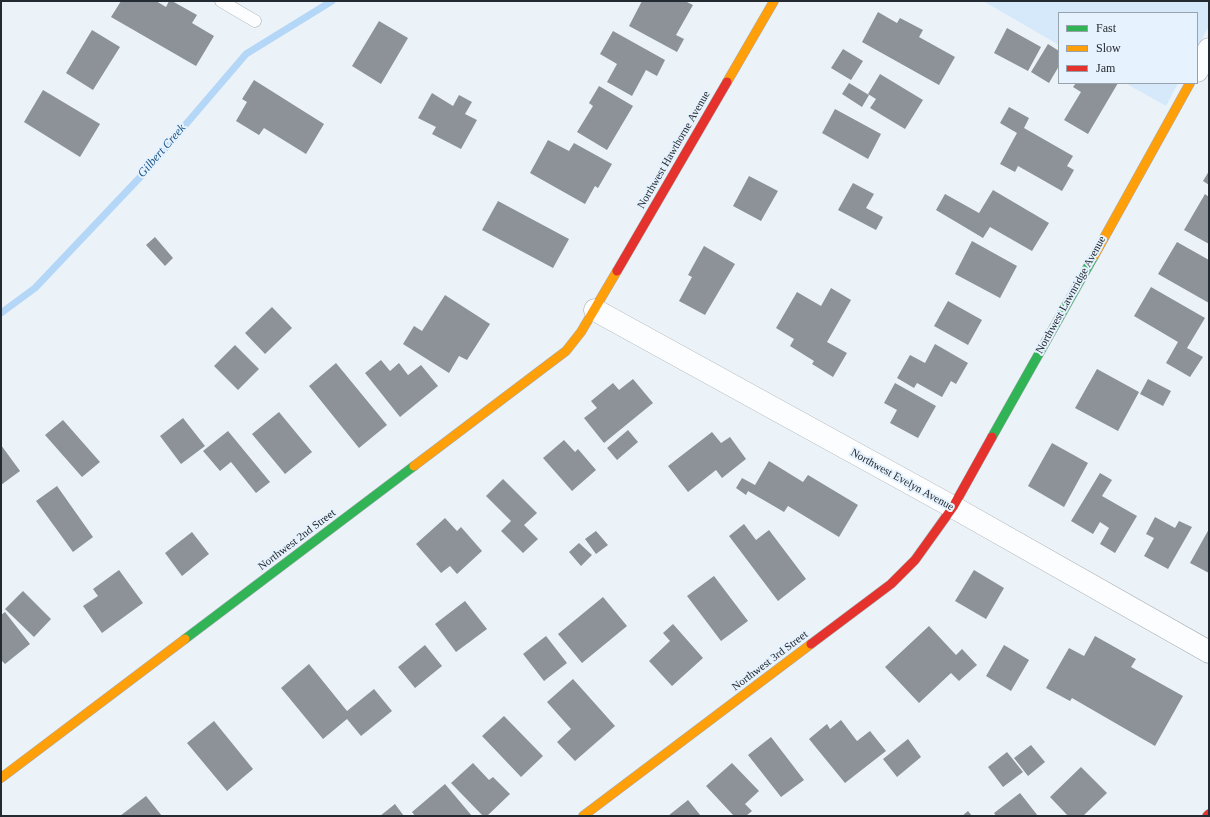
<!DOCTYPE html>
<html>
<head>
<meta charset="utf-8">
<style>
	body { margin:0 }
	#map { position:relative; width:1210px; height:817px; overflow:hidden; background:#ebf2f8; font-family:"Times New Roman",serif }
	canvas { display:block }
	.frame { position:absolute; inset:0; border:2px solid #232a31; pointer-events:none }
	.legend { position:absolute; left:1058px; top:12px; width:140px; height:72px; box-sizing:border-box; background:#e6f2fd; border:1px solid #98a2ab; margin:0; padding:5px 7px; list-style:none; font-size:12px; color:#232a31 }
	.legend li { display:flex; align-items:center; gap:8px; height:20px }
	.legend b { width:20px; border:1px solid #98a2ab }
</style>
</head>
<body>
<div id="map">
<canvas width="1210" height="817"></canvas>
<div class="frame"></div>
<ul class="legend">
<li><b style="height:5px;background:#30b455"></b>Fast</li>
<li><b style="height:5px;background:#ff9f0a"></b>Slow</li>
<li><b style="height:5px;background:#e5322d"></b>Jam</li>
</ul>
</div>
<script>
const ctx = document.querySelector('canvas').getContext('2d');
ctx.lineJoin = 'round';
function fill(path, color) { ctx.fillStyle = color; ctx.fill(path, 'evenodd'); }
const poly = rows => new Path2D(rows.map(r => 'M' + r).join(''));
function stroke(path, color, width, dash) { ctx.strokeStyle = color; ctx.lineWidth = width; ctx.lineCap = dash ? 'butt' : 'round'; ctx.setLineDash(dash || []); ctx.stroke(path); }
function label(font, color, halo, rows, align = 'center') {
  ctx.font = font + ' "Times New Roman",serif'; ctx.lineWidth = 4; ctx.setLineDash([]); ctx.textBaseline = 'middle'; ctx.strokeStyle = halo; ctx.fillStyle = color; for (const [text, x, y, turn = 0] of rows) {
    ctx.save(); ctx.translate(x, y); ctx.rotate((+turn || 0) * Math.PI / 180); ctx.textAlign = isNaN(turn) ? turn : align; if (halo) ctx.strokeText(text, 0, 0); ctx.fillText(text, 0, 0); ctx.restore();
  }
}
fill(poly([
	[983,1,1209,1,1209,26,1197,48,1197,13,1059,13,1059,45],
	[1125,83,1178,83,1166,106]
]), '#d6e9fb');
stroke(poly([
	[1,313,35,288,145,172,246,54,332,1]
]), '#b4d6f7', 7);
fill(poly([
	[121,1,156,1,166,7,169,1,172,1,197,15,192,23,214,36,196,66,111,17],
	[642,1,685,1,693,5,676,35,684,39,677,52,629,26],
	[878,12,897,23,900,18,923,30,919,37,955,57,939,85,862,42],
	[379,21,408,38,381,84,352,66],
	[1007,28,1041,47,1028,71,994,53],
	[92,30,120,47,93,90,66,73],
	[613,31,665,60,657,76,646,70,632,96,607,82,617,64,600,54],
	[1048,44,1059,51,1059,66,1049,83,1031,72],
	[843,49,863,61,851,80,831,68],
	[880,74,923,100,905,129,870,108,876,99,868,94],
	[254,80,324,124,306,154,264,128,259,135,236,121,247,102,242,99],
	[849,83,869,95,862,107,842,94],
	[1076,83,1118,83,1088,134,1064,120,1081,92,1073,87],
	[599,86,633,106,607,150,577,132,593,106,589,103],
	[43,90,100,124,80,157,24,122],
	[432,93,453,106,459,95,472,102,465,114,477,120,461,149,432,134,436,127,418,118],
	[1009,107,1029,118,1024,128,1073,156,1067,166,1074,170,1062,191,1018,166,1015,172,1000,164,1017,133,1000,123],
	[835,109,881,134,868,159,822,133],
	[548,140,569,151,574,143,612,164,598,188,595,186,585,204,530,173],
	[1209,171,1209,185,1203,181],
	[749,176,778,191,761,221,733,206],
	[853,183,874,194,866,208,883,217,876,230,838,210],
	[993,190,1049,223,1032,251,990,227,983,238,936,210,945,194,979,213],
	[1205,194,1209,197,1209,244,1184,230],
	[498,201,569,239,553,268,482,230],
	[155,237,173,258,165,266,146,245],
	[972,241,1017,266,1000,298,955,274],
	[1177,242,1209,260,1209,303,1158,274],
	[704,246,735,264,705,315,679,301,692,277,688,275],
	[1151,287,1205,318,1187,348,1203,357,1190,377,1166,363,1178,342,1134,316],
	[831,288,851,300,827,342,847,353,833,377,812,364,814,361,790,346,794,339,776,328,797,292,821,306],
	[445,295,490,324,467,360,459,356,449,373,403,344,414,326,422,331],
	[948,301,982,320,968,345,934,326],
	[272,307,292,328,265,354,245,333],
	[935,344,968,363,956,384,951,381,942,397,917,383,914,388,897,378,910,355,925,363],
	[235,345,259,369,238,390,214,366],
	[381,360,390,371,399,363,408,375,421,365,438,386,400,417,365,373],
	[336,363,387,425,359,448,309,386],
	[1097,369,1139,392,1118,431,1075,408],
	[633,379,653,403,604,443,584,418,597,408,591,401,613,383,619,390],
	[1148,379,1171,391,1163,406,1140,394],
	[895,383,936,406,918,438,890,423,897,410,884,403],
	[279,412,312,452,285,474,252,434],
	[183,418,205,446,181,464,160,436],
	[63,420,100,462,82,477,45,435],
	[628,430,638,442,617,460,607,448],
	[228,431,270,482,256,493,231,462,220,471,203,451],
	[712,432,721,443,730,437,746,459,722,478,716,470,688,492,668,466],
	[564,440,575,452,578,449,596,470,572,491,543,458],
	[1052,443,1088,463,1064,507,1028,486],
	[1,445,20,471,1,485],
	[769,461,803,482,808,475,858,505,839,537,788,506,784,512,748,491,746,495,736,488,742,478,755,485],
	[1100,473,1112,480,1102,496,1137,516,1115,553,1100,544,1109,528,1100,522,1093,534,1071,521],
	[503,479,537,513,524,525,538,539,523,553,501,531,511,521,486,496],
	[57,486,93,537,73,552,36,501],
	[1155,517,1175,528,1179,521,1192,527,1168,569,1144,556,1154,538,1146,534],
	[445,518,457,531,461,527,482,551,457,574,450,566,441,573,416,544],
	[744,524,756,540,769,530,806,579,778,601,729,536],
	[1209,529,1209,573,1190,563],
	[596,531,608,545,596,554,585,539],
	[192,532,209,554,182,576,165,553],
	[579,543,592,555,581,566,569,552],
	[119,570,143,603,102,633,83,606,98,596,93,589],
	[974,570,1004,588,986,619,955,601],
	[714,576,748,621,721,641,687,596],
	[23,591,51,619,34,637,5,609],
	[603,597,627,626,582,663,558,634],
	[465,601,487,629,456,652,435,624],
	[5,612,30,644,5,664,1,660,1,615],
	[673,624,703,658,672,686,649,661,670,641,663,633],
	[929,626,956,655,962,649,977,665,959,681,951,673,919,703,885,667],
	[546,636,567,663,544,681,523,654],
	[1095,636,1136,659,1131,667,1183,696,1155,746,1072,698,1070,701,1046,688,1069,648,1084,656],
	[425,645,442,666,415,688,398,667],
	[1004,645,1029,660,1011,691,986,676],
	[309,664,347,711,374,689,392,711,361,736,347,719,323,739,281,688],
	[573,679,615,726,575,761,557,742,571,729,547,702],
	[504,716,543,756,521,777,482,736],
	[841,720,857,741,870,731,886,751,845,783,809,739,827,724,830,729],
	[214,721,253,769,227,791,187,743],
	[771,737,804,780,781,797,748,755],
	[908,739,921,757,897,777,883,759],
	[1031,745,1045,762,1028,776,1014,758],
	[1007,752,1023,772,1003,787,988,767],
	[473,763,489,780,493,777,510,794,487,816,483,816,451,783],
	[732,763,759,791,745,804,752,811,746,816,734,816,706,786],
	[1081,767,1107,793,1083,816,1068,816,1050,797],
	[445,784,472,816,415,816,412,812],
	[1020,793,1038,816,996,816,994,813],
	[146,796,162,816,120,816],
	[688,800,701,816,668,816],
	[395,804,404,816,380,816],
	[968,811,972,816,962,816]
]), '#8c9298');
const lane = poly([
	[221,1,255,21]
]);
const street = poly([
	[1197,71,1209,49],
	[595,310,953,507,1209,652]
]);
const fast = poly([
	[992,437,1094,256],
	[185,639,414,466]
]);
const slow = poly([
	[727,82,774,1],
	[1094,256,1190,83],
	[414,466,566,351,581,332,617,271],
	[1,778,185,639],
	[583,816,811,644]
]);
const jam = poly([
	[617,271,727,82],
	[811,644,891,584,915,560,953,507,992,437],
	[1207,816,1209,814]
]);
stroke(lane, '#a5abb0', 13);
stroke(street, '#a5abb0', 23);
stroke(fast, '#a5abb0', 10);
stroke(slow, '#a5abb0', 10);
stroke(jam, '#a5abb0', 10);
stroke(lane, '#fcfdfe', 12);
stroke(street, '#fcfdfe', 22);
stroke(fast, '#30b455', 9);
stroke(slow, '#ff9f0a', 9);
stroke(jam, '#e5322d', 9);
label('11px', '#232a31', '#e6f2fd', [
	["Northwest Hawthorne Avenue",674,150,-60],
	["Northwest Lawnridge Avenue",1071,295,-61],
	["Northwest Evelyn Avenue",902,480,29],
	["Northwest 2nd Street",297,540,-37],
	["Northwest 3rd Street",770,661,-37]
]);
label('italic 12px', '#185487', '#e6f2fd', [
	["Gilbert Creek",162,151,-49]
]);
</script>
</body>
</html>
